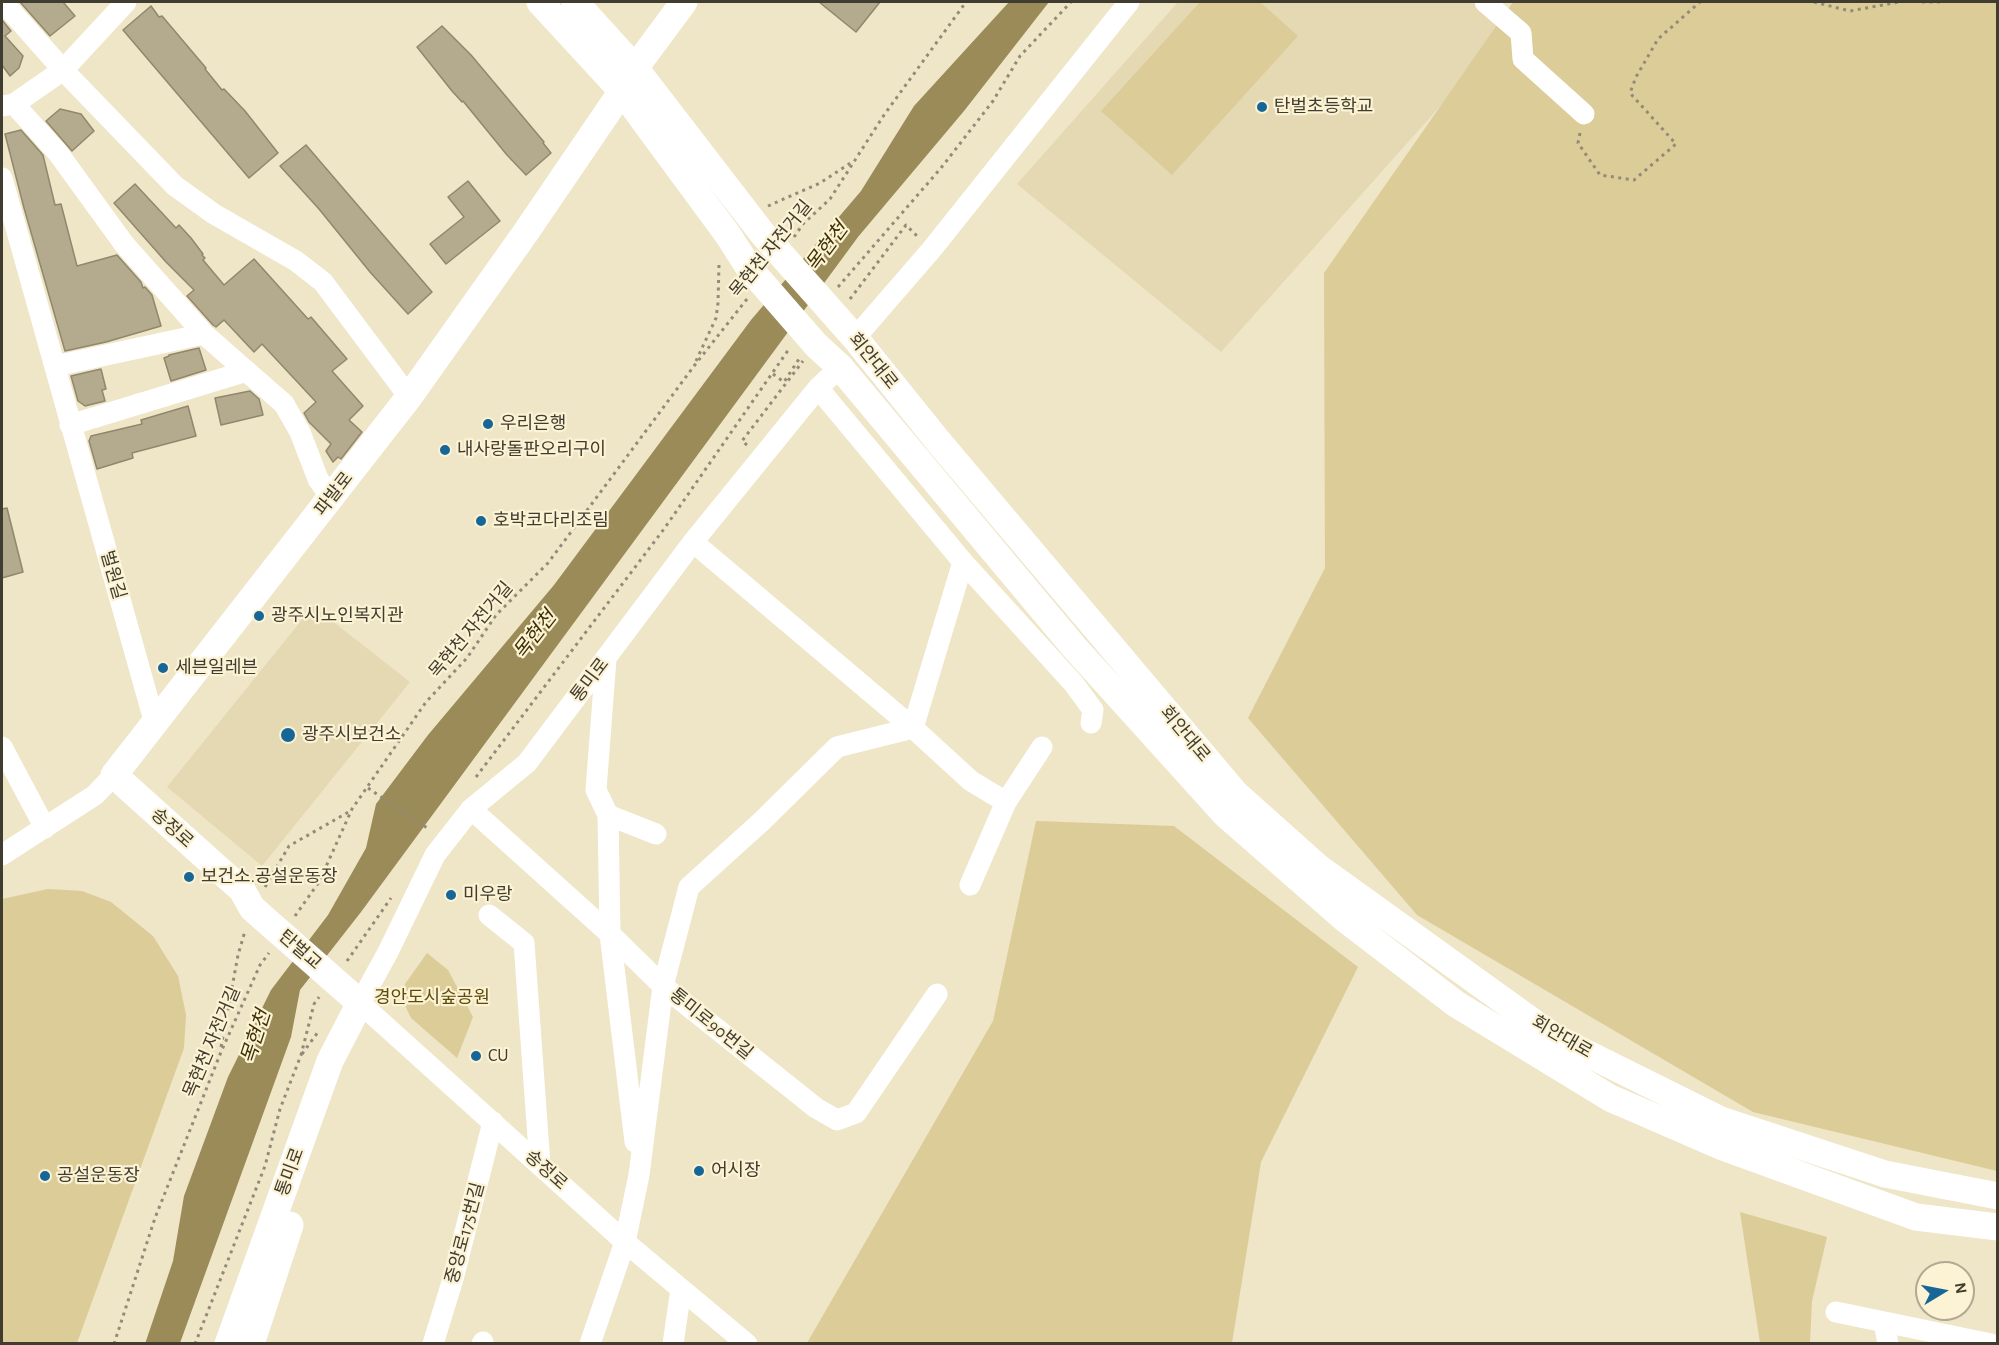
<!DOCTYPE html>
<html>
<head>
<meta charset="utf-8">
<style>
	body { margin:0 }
	#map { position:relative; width:1999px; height:1345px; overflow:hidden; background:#efe5c7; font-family:"Alegreya Sans",sans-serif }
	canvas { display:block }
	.frame { position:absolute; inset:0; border:3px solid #403c30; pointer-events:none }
	.north { position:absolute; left:1915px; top:1261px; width:60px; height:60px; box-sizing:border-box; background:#fcf2d4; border:2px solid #b1a992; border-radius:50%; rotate:80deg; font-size:16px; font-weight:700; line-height:24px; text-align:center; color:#403c30 }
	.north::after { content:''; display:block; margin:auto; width:21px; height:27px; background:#166698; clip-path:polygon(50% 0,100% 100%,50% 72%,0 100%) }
</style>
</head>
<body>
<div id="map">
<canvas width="1999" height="1345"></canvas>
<div class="frame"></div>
<div class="north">N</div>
</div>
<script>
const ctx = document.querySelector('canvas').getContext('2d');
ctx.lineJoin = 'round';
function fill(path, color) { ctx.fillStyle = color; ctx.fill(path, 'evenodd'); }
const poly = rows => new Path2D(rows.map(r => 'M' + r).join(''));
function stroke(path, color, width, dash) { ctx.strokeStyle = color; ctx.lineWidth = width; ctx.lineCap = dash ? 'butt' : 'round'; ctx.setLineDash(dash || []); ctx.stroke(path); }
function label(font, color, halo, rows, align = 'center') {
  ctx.font = font + ' "Alegreya Sans","Noto Sans KR",sans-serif'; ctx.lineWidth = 4.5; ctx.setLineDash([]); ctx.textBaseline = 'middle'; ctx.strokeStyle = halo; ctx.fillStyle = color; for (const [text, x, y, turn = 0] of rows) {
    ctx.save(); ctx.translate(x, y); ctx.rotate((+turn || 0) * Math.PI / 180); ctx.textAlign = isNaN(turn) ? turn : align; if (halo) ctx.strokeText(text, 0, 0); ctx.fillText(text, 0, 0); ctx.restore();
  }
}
fill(poly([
	[1178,2,1474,2,1508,30,1221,352,1017,184],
	[313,606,410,682,262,866,167,787]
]), '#e5d9b4');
fill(poly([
	[1200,2,1260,2,1298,36,1172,175,1101,111],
	[1513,2,1997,2,1997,1171,1753,1112,1417,915,1248,718,1325,568,1324,273],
	[1036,821,1174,826,1358,967,1261,1162,1232,1343,807,1343,993,1021],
	[48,889,82,891,111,902,153,936,178,976,186,1015,184,1048,77,1343,2,1343,2,899],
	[427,953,448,970,473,1017,457,1058,411,1018,402,999,405,984],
	[1740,1212,1827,1237,1812,1301,1810,1343,1760,1343]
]), '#dccc98');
fill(poly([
	[1009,2,1049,2,964,111,858,237,361,912,300,990,291,1037,180,1343,145,1344,173,1261,184,1196,228,1077,271,990,328,915,366,848,376,804,428,735,554,585,751,320,861,191,914,106]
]), '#9a8b58');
const building = poly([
	[20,2,63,2,75,16,50,36,20,2],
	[819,2,880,2,856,32,819,2],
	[151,6,159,17,162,16,206,68,205,69,222,90,224,89,245,111,278,153,249,178,123,30,151,6],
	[2,20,11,31,5,36,23,56,19,68,10,76,2,65,2,20],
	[442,26,471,55,544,142,543,143,551,153,526,175,507,155,463,101,462,102,452,91,417,47,442,26],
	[60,109,81,114,94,131,72,151,46,121,60,109],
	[21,130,43,155,55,205,61,204,77,266,117,255,141,282,143,288,145,287,152,295,161,326,106,342,65,351,24,208,5,134,21,130],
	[306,145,432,292,408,314,370,272,319,209,280,166,306,145],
	[468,181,500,221,446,264,430,244,464,217,448,197,468,181],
	[135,184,176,228,179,225,191,238,203,254,202,255,205,258,203,260,224,285,254,259,308,319,311,317,347,359,332,371,363,406,349,420,362,432,341,459,338,457,333,462,326,451,331,444,309,422,304,413,316,402,262,344,254,352,224,320,216,327,213,325,187,296,194,290,166,262,114,203,135,184],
	[199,348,206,370,171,381,164,358,169,356,169,355,199,348],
	[101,369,106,389,102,390,105,401,85,406,78,401,71,376,101,369],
	[250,391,259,399,263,415,221,425,215,398,250,391],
	[188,406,196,436,132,453,133,458,97,469,89,441,91,436,142,424,141,420,188,406],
	[7,508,23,572,2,578,2,509,7,508]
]);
fill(building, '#b4ab8e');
stroke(building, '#90876c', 1.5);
stroke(poly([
	[1814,2,1850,11,1899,2],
	[1922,2,1943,2],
	[1580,133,1578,143,1600,175,1634,180,1676,144,1630,93,1636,77,1658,39,1700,2],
	[768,206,820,183,852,162],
	[794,237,803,224,830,199,884,115,966,2],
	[838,287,941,168,993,101,1020,56,1071,2],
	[850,299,906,225,917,236],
	[696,361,716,318,718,303,719,264],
	[773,374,784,382,799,359],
	[747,445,742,441,803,361],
	[476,777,664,529,789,349],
	[368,788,430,830],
	[265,887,289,846,352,810],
	[295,916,319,882,352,809,426,702,467,658,496,615,548,563,694,366,747,299],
	[347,961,391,898],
	[221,1047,238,955,245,931],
	[302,1054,318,1032],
	[114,1344,155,1218,221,1052,260,965,269,953],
	[195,1344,265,1166,280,1109,301,1055,314,1004,319,997]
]), '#928b77', 3, [3, 4.5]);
stroke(poly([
	[3,2,63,70,175,186,214,214,296,261,323,282,409,397],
	[1485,2,1521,33,1523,59,1584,114],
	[14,104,58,153,124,244,204,334,284,404,300,432,318,479,331,498],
	[2,106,14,104,63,70,126,2],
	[2,178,155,724],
	[855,338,932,249,1129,2],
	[55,366,204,334],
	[818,388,963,562,1074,684,1093,710,1091,723],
	[70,425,247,371],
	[693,542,913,728,971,781,1006,802],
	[606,659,596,790,608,815,610,934,635,1142],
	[2,747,45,828],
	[471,809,610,934,663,986,816,1108,837,1120,856,1113,937,994],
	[608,815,656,834],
	[2,855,95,795,114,775],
	[970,885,1006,802,1042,747],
	[489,915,524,943,540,1165],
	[1836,1312,1991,1344],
	[1884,1322,1888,1344],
	[433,1344,453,1279,493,1122],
	[482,1344,483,1342],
	[590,1344,625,1242,639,1175,663,986,689,887,762,821,837,747,913,728,963,562],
	[673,1344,681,1289],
	[747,1344,625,1242,360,1003,388,952,435,855,471,809,527,763,693,542,818,388,840,367]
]), '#fff', 21);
stroke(poly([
	[540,2,622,91,728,235,749,268,816,345,840,367,1074,647,1225,814,1345,919,1456,1004,1610,1098,1723,1147,1916,1217,1998,1227],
	[575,2,635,68,762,233,855,338,938,441,1235,793,1319,868,1554,1037,1721,1120,1885,1174,1998,1196],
	[360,1003,252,908,242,890,114,775,409,397,526,232,622,91,635,68,684,2],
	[228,1344,330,1061,360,1003],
	[251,1344,290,1225]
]), '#fff', 27);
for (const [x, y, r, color] of [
	[1262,107,6,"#166698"],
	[488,424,6,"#166698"],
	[445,450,6,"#166698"],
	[481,521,6,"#166698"],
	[259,616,6,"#166698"],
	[163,668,6,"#166698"],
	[288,735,8,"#166698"],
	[189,877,6,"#166698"],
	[451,895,6,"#166698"],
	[476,1056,6,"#166698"],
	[699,1171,6,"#166698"],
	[45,1176,6,"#166698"]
]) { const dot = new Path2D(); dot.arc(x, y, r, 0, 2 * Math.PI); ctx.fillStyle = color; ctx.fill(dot); stroke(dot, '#fcf2d4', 2); }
label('18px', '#403c30', '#fcf2d4', [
	["탄벌초등학교",1274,107],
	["우리은행",500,424],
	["내사랑돌판오리구이",457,450],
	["호박코다리조림",493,521],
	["광주시노인복지관",271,616],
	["세븐일레븐",175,668],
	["광주시보건소",302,735],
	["보건소.공설운동장",201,877],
	["미우랑",463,895],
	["CU",488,1056],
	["어시장",711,1171],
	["공설운동장",57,1176]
], 'left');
label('18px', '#403c30', '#fcf2d4', [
	["목현천 자전거길",771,249,-51],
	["회안대로",873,361,51],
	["파발로",334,494,-52],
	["벌원길",113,575,74],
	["목현천 자전거길",471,630,-50],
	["통미로",590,680,-53],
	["회안대로",1185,734,50],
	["송정로",172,828,42],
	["탄벌교",300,950,41],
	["통미로90번길",711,1024,39],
	["회안대로",1562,1037,30],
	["목현천 자전거길",212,1042,-67],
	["송정로",546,1170,42],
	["통미로",290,1172,-70],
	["중앙로175번길",465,1233,-75]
]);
label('18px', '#5d4c0c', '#fcf2d4', [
	["경안도시숲공원",432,998]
]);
label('italic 20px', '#3c3004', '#fcf2d4', [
	["목현천",827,247,-53],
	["목현천",535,635,-52],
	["목현천",256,1037,-72]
]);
</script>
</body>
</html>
